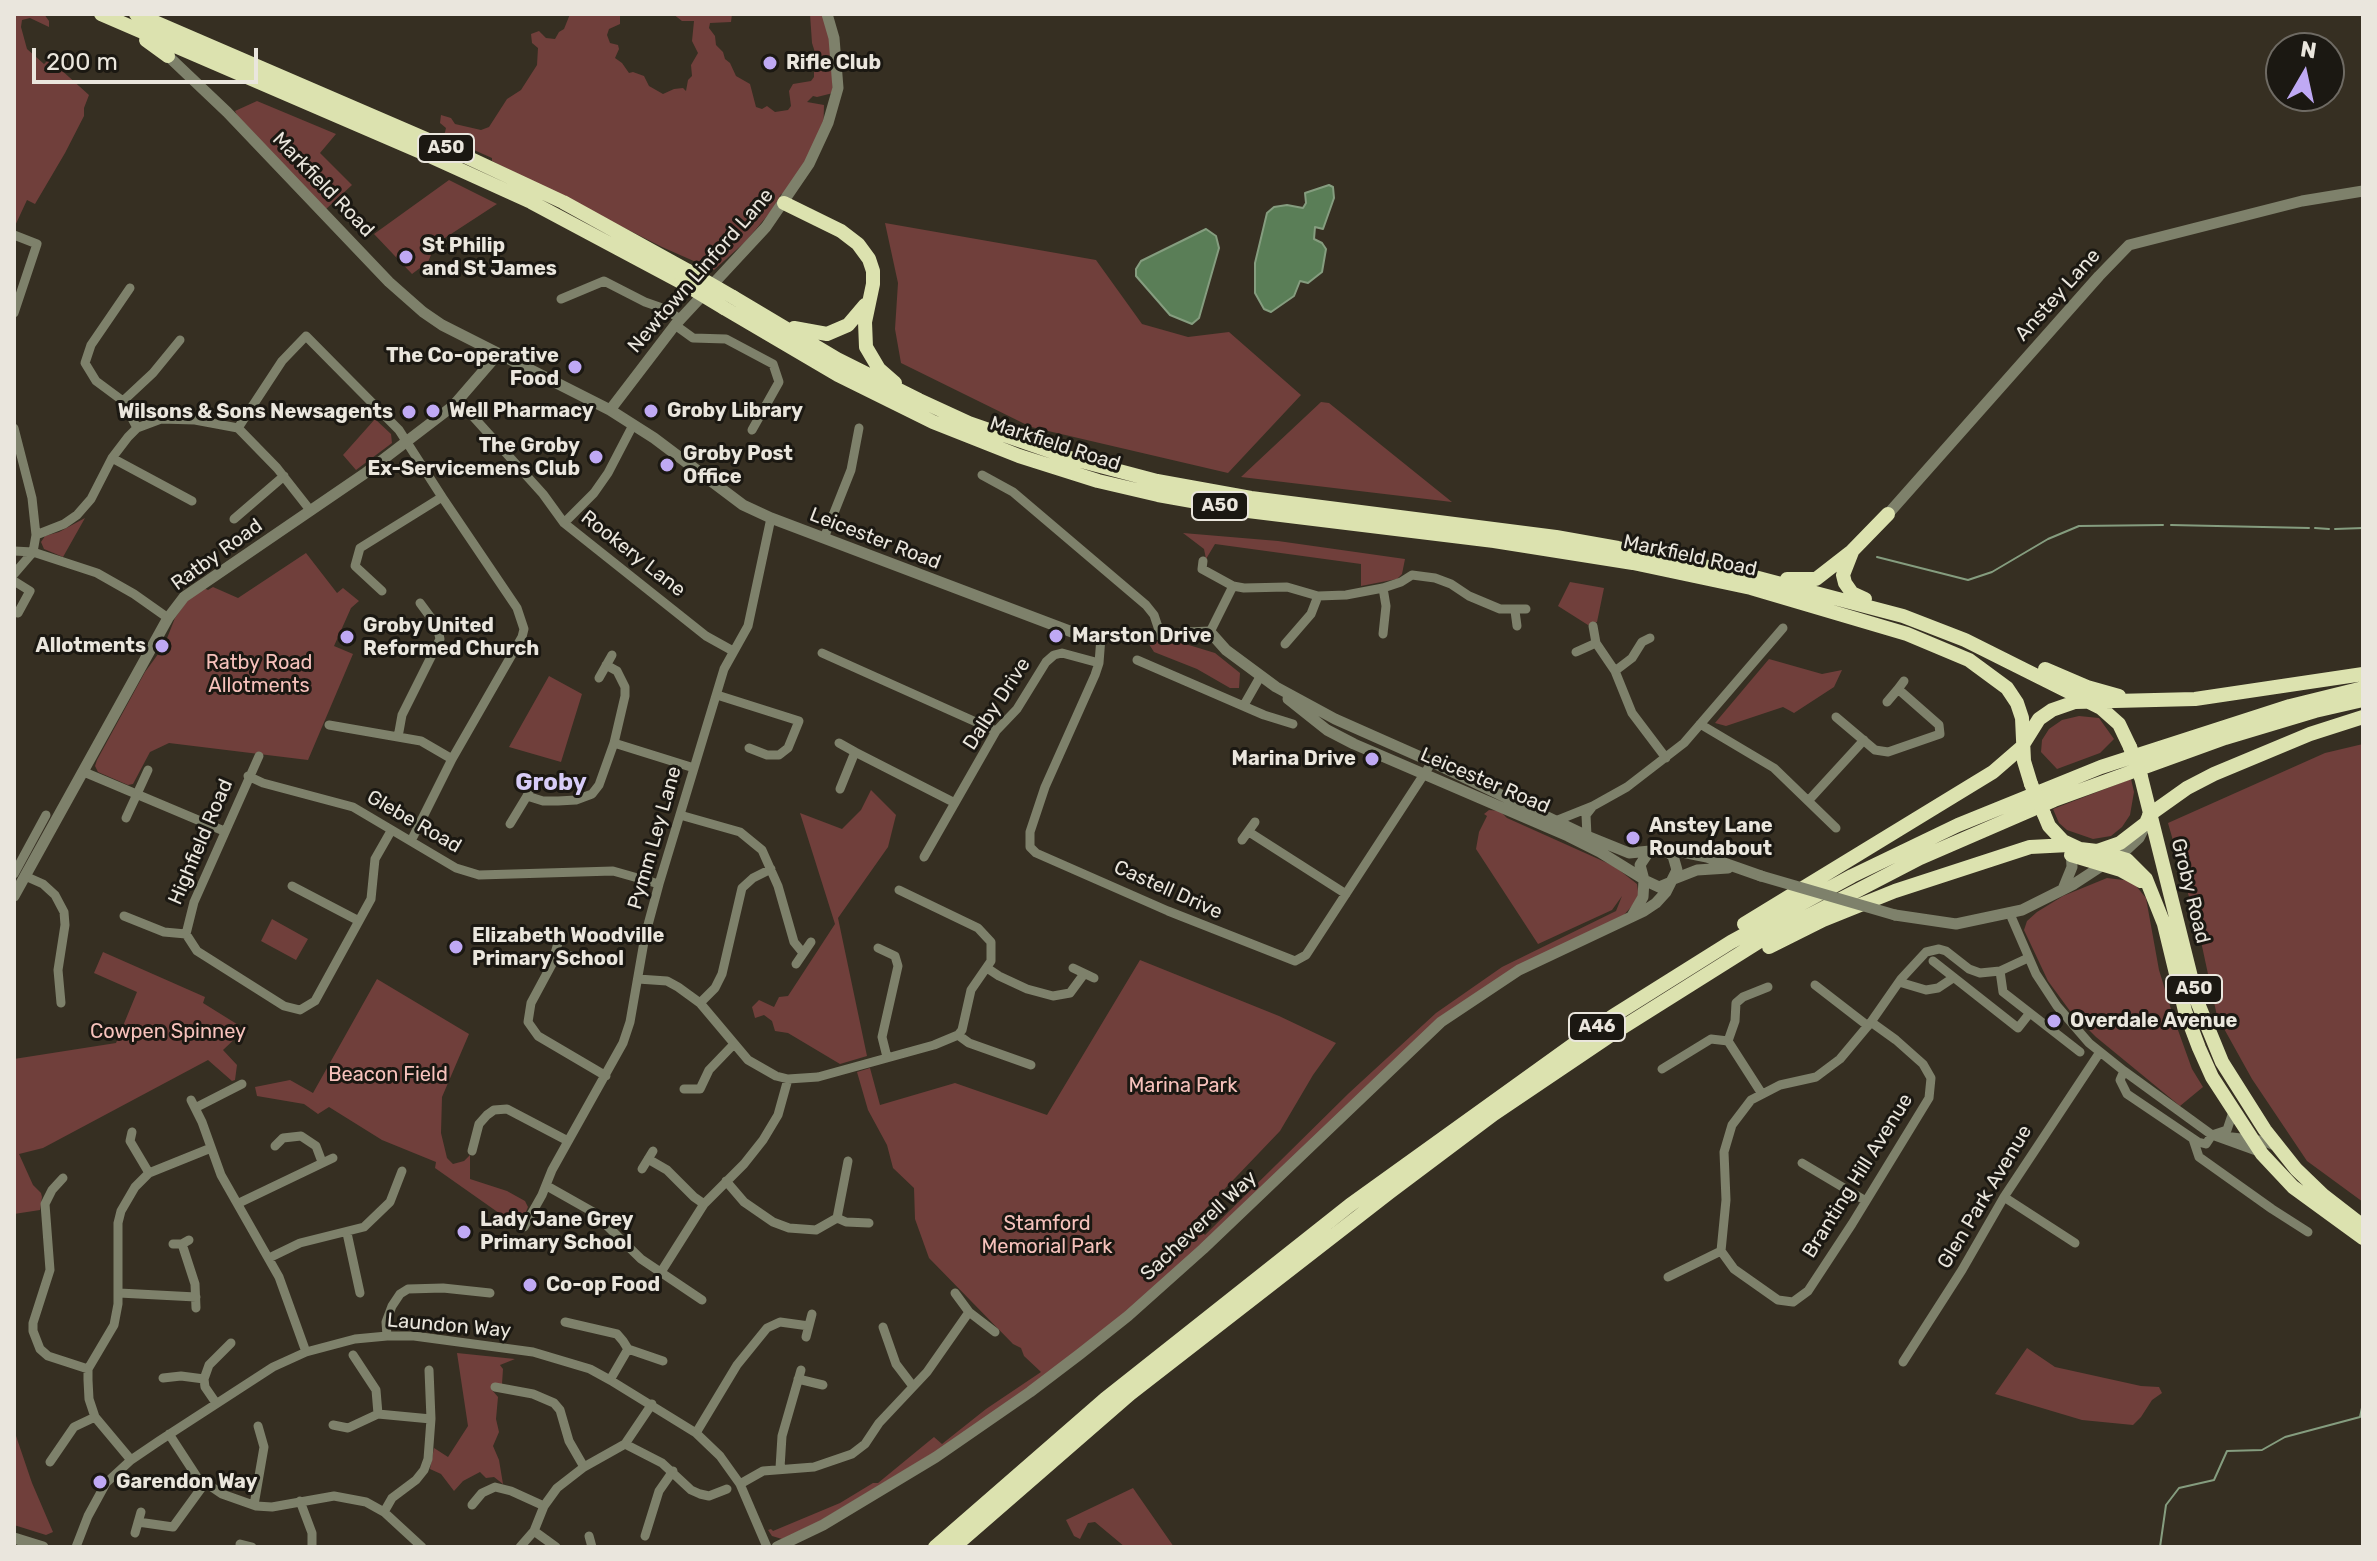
<!DOCTYPE html>
<html>
<head>
<meta charset="utf-8">
<style>
	body { margin:0 }
	#map { position:relative; width:2377px; height:1561px; overflow:hidden; background:#362f22; font-family:Rubik,sans-serif }
	canvas { display:block }
	.frame { position:absolute; inset:0; border:16px solid #eae6dd; pointer-events:none }
	.north { position:absolute; left:2265px; top:32px; width:80px; height:80px; box-sizing:border-box; background:#1b1812; border:2px solid #6e6a63; border-radius:50%; rotate:9deg; font-size:22px; font-weight:700; line-height:32px; text-align:center; color:#eae6dd }
	.north::after { content:''; display:block; margin:auto; width:28px; height:36px; background:#bfa9f4; clip-path:polygon(50% 0,100% 100%,50% 72%,0 100%) }
	.scale { position:absolute; left:32px; top:48px; width:226px; height:36px; box-sizing:border-box; border:4px solid #eae6dd; border-top:0; padding-left:10px; font-size:24px; line-height:28px; white-space:nowrap; color:#eae6dd; -webkit-text-stroke:6px #1b1812; paint-order:stroke }
</style>
</head>
<body>
<div id="map">
<canvas width="2377" height="1561"></canvas>
<div class="frame"></div>
<div class="north">N</div>
<div class="scale">200 m</div>
</div>
<script>
const ctx = document.querySelector('canvas').getContext('2d');
ctx.lineJoin = 'round';
function fill(path, color) { ctx.fillStyle = color; ctx.fill(path, 'evenodd'); }
const poly = rows => new Path2D(rows.map(r => 'M' + r).join(''));
function stroke(path, color, width, dash) { ctx.strokeStyle = color; ctx.lineWidth = width; ctx.lineCap = dash ? 'butt' : 'round'; ctx.setLineDash(dash || []); ctx.stroke(path); }
function label(font, color, halo, rows, align = 'center') {
  ctx.font = font + ' Rubik,sans-serif'; ctx.lineWidth = 6; ctx.setLineDash([]); ctx.textBaseline = 'middle'; ctx.strokeStyle = halo; ctx.fillStyle = color; for (const [text, x, y, turn = 0] of rows) {
    ctx.save(); ctx.translate(x, y); ctx.rotate((+turn || 0) * Math.PI / 180); ctx.textAlign = isNaN(turn) ? turn : align; if (halo) ctx.strokeText(text, 0, 0); ctx.fillText(text, 0, 0); ctx.restore();
  }
}
fill(poly([
	[14,14,44,14,49,21,49,27,30,18,22,20,21,27,27,49,44,64,49,59,89,95,84,108,84,116,65,153,35,204,27,200,14,228],
	[570,14,620,14,620,24,609,29,607,35,610,43,618,45,619,49,615,58,622,63,629,73,633,72,644,76,649,86,663,94,674,89,683,88,686,91,688,80,692,76,691,65,698,53,692,41,694,21,682,21,673,14,732,14,731,22,710,23,709,28,715,36,716,45,723,52,725,59,730,63,736,76,750,84,756,107,762,109,767,106,775,112,788,110,791,106,789,91,793,84,811,81,814,77,814,69,819,65,812,43,810,14,823,14,830,34,833,93,817,97,813,96,807,102,824,105,823,140,787,193,781,194,772,210,746,241,714,270,662,247,492,161,492,158,465,146,451,143,444,136,446,128,440,123,441,115,451,118,455,124,481,130,489,127,507,99,521,90,537,65,538,48,532,43,531,34,539,31,546,38,555,39,559,32,564,29],
	[257,101,336,134,320,153,352,185,325,210,238,117,235,111],
	[449,180,497,204,428,249,431,255,428,262,412,274,374,234],
	[885,223,1096,260,1142,324,1188,337,1229,332,1301,395,1228,473,1031,427,901,363,895,329,898,283],
	[1321,402,1329,403,1452,502,1241,477],
	[375,419,391,434,392,443,356,470,343,455],
	[85,518,63,557,44,549,41,542,45,536,59,532],
	[1183,533,1278,541,1405,559,1402,574,1397,579,1361,586,1361,564,1215,544,1206,559,1204,549],
	[306,553,337,593,343,588,359,601,351,608,334,646,353,654,308,760,169,743,150,752,133,784,128,785,98,772,95,766,97,760,145,672,164,646,175,618,187,601,204,588,208,590,213,587,238,598],
	[1570,582,1604,588,1597,622,1588,625,1558,606],
	[1147,641,1179,642,1215,653,1240,673,1239,688,1230,688,1197,669,1154,652],
	[1769,659,1822,674,1842,670,1834,687,1794,713,1783,707,1726,726,1715,723],
	[549,676,582,694,561,762,509,747],
	[2079,716,2099,718,2114,739,2100,753,2057,769,2041,752,2042,740,2049,729,2062,720],
	[2363,744,2363,1202,2307,1161,2252,1079,2217,1016,2199,932,2168,823,2325,753],
	[2131,779,2134,792,2130,815,2122,827,2111,836,2093,839,2067,830,2059,823,2053,809],
	[871,790,896,815,888,847,838,918,867,1056,840,1064,788,1033,775,1031,772,1021,764,1015,755,1018,752,1007,759,1000,774,1007,779,997,788,996,835,924,800,813,842,829,861,810],
	[1489,810,1500,811,1507,818,1614,866,1637,884,1639,898,1623,916,1517,966,1440,1017,1195,1251,1126,1312,1041,1379,945,1446,818,1522,782,1539,772,1536,768,1530,771,1529,773,1531,840,1503,873,1483,878,1483,934,1437,942,1444,986,1409,1041,1372,1024,1356,1021,1348,1013,1344,929,1258,915,1219,914,1188,893,1168,887,1145,868,1110,857,1072,870,1068,880,1105,955,1083,1047,1115,1140,960,1279,1016,1336,1043,1313,1075,1280,1131,1193,1222,1205,1235,1349,1093,1436,1013,1502,967,1616,911,1622,896,1612,910,1538,944,1476,849,1479,832,1487,816,1484,814],
	[2107,878,2132,881,2146,898,2159,970,2174,1019,2192,1069,2203,1087,2180,1106,2096,1037,2070,1011,2048,981,2024,930,2027,921,2037,912,2063,896],
	[272,919,308,939,296,960,261,941],
	[103,952,205,997,203,1003,248,1031,240,1034,223,1050,237,1065,235,1080,232,1081,208,1060,43,1148,19,1154,33,1185,41,1193,42,1197,40,1210,14,1214,14,1059,116,1043,137,992,94,973],
	[377,979,469,1034,442,1097,441,1133,447,1158,453,1164,464,1161,470,1155,470,1179,507,1191,525,1201,528,1207,522,1221,516,1225,435,1168,436,1162,382,1140,329,1107,318,1114,304,1104,257,1096,255,1087,290,1080,313,1093],
	[2027,1348,2055,1367,2141,1386,2159,1387,2162,1393,2152,1400,2141,1417,2133,1425,2082,1420,1995,1394],
	[457,1353,515,1359,500,1365,503,1369,502,1384,492,1390,498,1397,496,1419,499,1432,493,1446,499,1460,503,1484,494,1477,486,1478,480,1472,463,1481,454,1491,441,1474,430,1469,434,1448,448,1457,468,1426],
	[14,1430,32,1483,53,1532,46,1535,14,1525],
	[1133,1488,1174,1547,1125,1547,1095,1522,1088,1523,1080,1539,1074,1536,1066,1520]
]), '#703f3b');
const water = poly([
	[1329,185,1333,187,1334,198,1323,229,1315,227,1314,239,1322,243,1326,249,1322,272,1308,283,1300,281,1294,296,1271,312,1264,309,1255,293,1255,263,1267,213,1274,207,1287,205,1303,208,1306,203,1305,193,1329,185],
	[1206,229,1216,236,1219,248,1199,318,1192,324,1170,315,1136,276,1136,269,1141,261,1206,229]
]);
fill(water, '#5a7e57');
stroke(water, '#859d7f', 2);
stroke(poly([
	[2171,525,2309,528],
	[2315,528,2329,529],
	[2335,529,2363,528],
	[1877,557,1968,580,1992,572,2048,539,2079,526,2163,525],
	[2160,1547,2166,1505,2179,1488,2214,1480,2227,1451,2262,1450,2285,1437,2360,1417,2363,1403]
]), '#859d7f', 2);
stroke(poly([
	[14,235,37,244,14,313],
	[130,288,91,345,85,363,96,381,123,401,137,428],
	[561,299,604,281,645,302,665,309,680,319],
	[675,325,693,338,726,339,773,364,779,382,752,430],
	[123,401,153,373,180,340],
	[459,401,543,494,564,523,706,636,733,651],
	[747,408,760,416],
	[14,428,32,498,36,535,33,552],
	[238,428,282,361,306,336,399,430,442,497,360,548,355,566,382,591],
	[112,458,192,501],
	[982,475,1013,492,1146,605,1154,615,1160,633],
	[234,519,284,476],
	[564,523,594,493,608,473,633,425],
	[36,535,64,524,77,515,91,499,112,458,128,437,137,428,161,419,195,420,238,428,277,468,310,510],
	[824,538,851,470,859,428],
	[14,551,33,552,97,573,134,594,168,618],
	[1203,561,1202,569,1233,586,1244,588,1287,587,1318,596,1346,595,1383,588,1401,582,1412,575,1435,578,1451,584,1469,596,1500,609,1526,609],
	[14,574,33,552],
	[14,581,30,591,18,613],
	[1515,611,1517,626],
	[1593,626,1596,643,1615,671,1632,713,1666,758],
	[1210,632,1233,586],
	[1383,634,1386,606,1383,588],
	[1101,637,1099,663,1095,675,1045,787,1030,832,1030,847,1036,853,1168,911,1295,961],
	[1285,644,1311,614,1318,596],
	[1576,652,1596,643],
	[822,653,996,731],
	[1137,660,1264,715,1293,724],
	[606,665,617,671,625,687,625,696,614,743],
	[1615,671,1632,658,1642,642,1650,638],
	[599,678,612,655],
	[717,695,799,721,788,748,779,755,767,755,749,748],
	[1887,702,1898,689],
	[1244,705,1260,677],
	[1836,717,1875,750,1888,752,1940,734,1939,725,1898,689,1904,681],
	[1700,724,1774,768,1836,828],
	[329,725,421,741,452,759],
	[398,737,402,715,440,639,437,626,420,603],
	[839,743,855,752],
	[259,756,194,902,186,934,197,951,284,1006,300,1010,315,1001,371,899,375,859,391,831],
	[84,772,224,831],
	[248,776,263,783,353,807,456,868,479,875,613,871,659,884],
	[840,789,855,752,955,803],
	[527,796,534,781],
	[1809,800,1864,740],
	[680,815,740,832,762,850,778,886,794,942,803,953],
	[126,818,148,770],
	[1553,822,1593,806,1627,787,1684,743,1783,628],
	[510,824,527,796,543,801,558,801,576,800,592,794,599,785,614,743,694,768],
	[1249,832,1346,894],
	[1587,836,1586,815,1593,806],
	[1242,840,1255,822],
	[411,841,452,759,522,637,524,629,517,608,442,497],
	[924,857,996,731,1017,709,1046,662,1054,655,1062,653,1099,663],
	[14,874,46,815],
	[25,876,43,884,55,895,64,912,65,925,58,970,61,1003],
	[292,886,359,921],
	[2010,914,2036,974,2057,1006,2089,1043,2124,1071,2212,1135,2259,1152],
	[124,916,164,932,186,934],
	[558,943,552,964,531,1003,528,1022,538,1036,606,1076],
	[878,948,895,956,898,966,882,1037,887,1057],
	[557,953,572,956],
	[1295,961,1306,955,1432,762],
	[1933,961,2018,1028,2029,1014],
	[796,964,811,942],
	[987,968,999,976,1027,989,1053,996,1070,993,1084,974],
	[1073,968,1094,978],
	[2000,971,2003,992,2080,1052],
	[638,979,667,981,678,987,700,1003,748,1060,776,1076,788,1079,818,1077,934,1045,958,1035,962,1030,971,990,991,961,991,942,978,928,899,890],
	[1899,982,1926,990,1938,988,1953,978],
	[1815,985,1868,1026],
	[700,1003,715,988,722,974,742,888,753,878,771,869],
	[1871,1022,1896,1040,1923,1064,1931,1078,1929,1098,1852,1224,1808,1291,1793,1302,1778,1300,1734,1269,1721,1251,1726,1200,1724,1152,1732,1125,1751,1100,1780,1085,1816,1077,1840,1059,1871,1022,1901,979,1926,952,1939,949,1946,951,1969,969,1980,973,2000,971,2028,958],
	[958,1035,969,1043,1031,1065],
	[1662,1069,1711,1039,1728,1041],
	[2124,1071,2120,1080,2127,1094,2198,1142,2206,1144,2212,1135,2227,1130,2233,1112],
	[684,1089,700,1089,709,1070,734,1044],
	[1762,1094,1728,1041,1735,1021,1736,1003,1743,997,1768,987],
	[191,1100,202,1122,221,1175,279,1277,306,1352],
	[195,1108,242,1084],
	[132,1132,130,1141,149,1173],
	[2223,1136,2259,1140,2275,1146],
	[2193,1139,2199,1157,2272,1209,2308,1232],
	[275,1146,283,1138,301,1136,316,1146,322,1162],
	[472,1151,479,1124,487,1115,494,1110,507,1109,568,1141],
	[648,1159,667,1170,694,1197,704,1204],
	[1802,1163,1866,1201],
	[642,1169,653,1151],
	[63,1178,52,1190,45,1204,50,1270,33,1323,33,1331,40,1349,48,1356,88,1369],
	[726,1181,744,1202,773,1222,789,1228,816,1230,837,1218,848,1161],
	[547,1186,593,1212,641,1259,702,1300],
	[2004,1197,2075,1243],
	[239,1203,333,1158],
	[837,1218,846,1222,869,1223],
	[524,1227,542,1195,552,1170,623,1043,630,1022,645,936,659,884,724,669,748,626,771,518],
	[347,1233,360,1293],
	[173,1244,182,1244,189,1240],
	[182,1244,195,1284,196,1308],
	[269,1258,300,1243,364,1227,390,1202,402,1171],
	[661,1272,704,1204,744,1164,763,1140,778,1115,788,1079],
	[1668,1277,1721,1251],
	[119,1293,196,1297],
	[955,1293,969,1312,995,1332],
	[565,1322,617,1334,623,1341,628,1349,610,1380],
	[883,1327,896,1364,912,1385],
	[387,1336,386,1322,392,1306,400,1294,408,1289,443,1288,490,1293],
	[806,1337,812,1314],
	[628,1349,663,1361],
	[353,1355,376,1390,378,1414],
	[1903,1362,1962,1270,2004,1197,2100,1052],
	[429,1370,431,1419],
	[163,1378,181,1376,204,1379,205,1387,216,1403],
	[204,1379,209,1365,231,1343],
	[798,1379,823,1385],
	[495,1387,533,1394,554,1403,560,1410,569,1441,584,1467],
	[333,1425,348,1428,378,1414,431,1419,428,1459,424,1470,416,1480,392,1498,384,1512],
	[696,1433,737,1365,767,1328,780,1322,809,1326],
	[169,1434,197,1477,222,1494,256,1506,272,1507,334,1496,366,1502,384,1512,422,1547],
	[625,1444,662,1463,691,1490,700,1494,709,1496,727,1489],
	[131,1460,95,1417,89,1399,88,1380,88,1369,114,1325,118,1304,118,1223,121,1211,135,1187,149,1173,211,1148],
	[50,1462,74,1427,95,1417],
	[780,1468,782,1436,801,1370],
	[740,1484,763,1471,814,1467,852,1454,865,1444,879,1423,927,1372,969,1312],
	[300,1501,312,1533,312,1547],
	[254,1505,264,1447,258,1426],
	[472,1505,482,1493,495,1487,511,1491,544,1506],
	[138,1522,173,1527,205,1483],
	[534,1531,556,1547],
	[135,1533,141,1512],
	[589,1536,592,1547],
	[645,1536,659,1491,673,1471],
	[240,1544,252,1547],
	[76,1547,88,1516,106,1483,131,1460,159,1441,273,1367,306,1352,355,1339,387,1336,414,1336,533,1352,590,1369,610,1380,696,1433,720,1456,740,1484,767,1547],
	[520,1547,534,1531,544,1506,557,1488,584,1467,625,1444,652,1404]
]), '#7e816b', 9);
stroke(poly([
	[168,56,227,112,389,282,423,312,442,325,610,410,654,438,743,505,771,518,1072,632,1101,637,1210,632,1226,650,1276,687,1335,719,1432,762,1587,836,1629,853,1661,850,1682,852,1707,857,1761,876],
	[610,410,675,325,766,227,809,164,828,123,838,88,834,38,827,14],
	[1888,514,2099,276,2129,245,2302,201,2363,191],
	[1288,699,1327,730,1354,744,1568,836,1600,852,1642,878],
	[1648,853,1640,865,1644,880,1659,887,1671,882],
	[1674,879,1697,870,1728,868],
	[2063,889,2072,867,2071,848],
	[14,896,168,618,184,597,364,474,453,406,498,354],
	[1895,915,1956,924,2022,910,2074,884,2126,850,2139,838,2146,824],
	[1632,916,1643,897,1644,880],
	[14,1538,43,1547],
	[777,1547,823,1525,936,1457,1030,1392,1080,1354,1128,1316,1203,1249,1441,1022,1519,970,1644,911,1656,903,1666,892,1677,870,1673,856,1667,852]
]), '#7e816b', 11);
stroke(poly([
	[101,14,421,152,531,202,681,282],
	[136,14,456,152,563,202,688,271],
	[146,40,168,56],
	[784,203,841,231,858,244,869,259,873,271,873,284,865,322,866,347,879,369,895,383],
	[733,297,837,359,919,400,969,423,1070,458,1157,481,1251,498,1556,537,1618,548,1747,575,1903,616,1965,640,2101,708,2119,724,2130,747],
	[724,308,838,375,933,422,1019,456,1098,481,1158,495,1248,511,1494,541,1633,563,1751,588,1907,634,1969,660,2007,688,2017,703,2022,718,2024,761,2031,784],
	[794,328,827,334,848,325,865,305],
	[1852,552,1843,575,1845,583,1852,593,1865,599],
	[1787,579,1816,579,1852,551,1888,514],
	[2045,669,2087,687,2119,696],
	[2024,743,2039,719,2052,710,2075,702,2195,699,2363,674],
	[2141,777,2197,1001,2222,1062,2265,1130,2296,1169,2323,1195,2363,1226],
	[2044,814,2049,826,2063,841,2080,849,2097,851,2120,843,2146,823,2149,816],
	[2149,815,2187,788,2214,774,2310,734,2363,717],
	[2097,851,2127,860,2146,879,2164,924,2185,1011,2199,1048,2212,1077,2262,1154,2293,1187,2363,1238],
	[2071,855,2121,870,2141,881],
	[1744,924,1993,772,2023,746],
	[1769,947,1823,920,1895,891,2030,847,2069,845],
	[935,1547,1105,1399,1350,1205,1613,1016,1731,942,1852,876,1958,825,2101,767,2290,706,2363,688],
	[954,1547,1130,1394,1390,1192,1494,1114,1620,1029,1760,941,1920,858,2054,800,2225,738,2315,711,2363,700]
]), '#dce2af', 14);
stroke(poly([
	[1761,876,1895,915]
]), '#7e816b', 11);
stroke(poly([
	[688,271,733,297],
	[681,282,724,308],
	[2130,747,2141,777],
	[2031,784,2044,814]
]), '#dce2af', 14);
for (const [x, y, r, color] of [
	[770,63,8,"#bfa9f4"],
	[406,257,8,"#bfa9f4"],
	[575,367,8,"#bfa9f4"],
	[433,411,8,"#bfa9f4"],
	[651,411,8,"#bfa9f4"],
	[409,412,8,"#bfa9f4"],
	[596,457,8,"#bfa9f4"],
	[667,465,8,"#bfa9f4"],
	[1056,636,8,"#bfa9f4"],
	[347,637,8,"#bfa9f4"],
	[162,646,8,"#bfa9f4"],
	[1372,759,8,"#bfa9f4"],
	[1633,838,8,"#bfa9f4"],
	[456,947,8,"#bfa9f4"],
	[2054,1021,8,"#bfa9f4"],
	[464,1232,8,"#bfa9f4"],
	[530,1285,8,"#bfa9f4"],
	[100,1482,8,"#bfa9f4"]
]) { const dot = new Path2D(); dot.arc(x, y, r, 0, 2 * Math.PI); ctx.fillStyle = color; ctx.fill(dot); stroke(dot, '#1b1812', 3); }
for (const [x, y, w] of [
	[446,148,56],
	[1220,506,56],
	[2194,989,56],
	[1597,1027,56]
]) { const box = new Path2D(); box.roundRect(x - w / 2, y - 14, w, 28, 6); ctx.fillStyle = '#1b1812'; ctx.fill(box); stroke(box, '#eae6dd', 2); }
label('bold 18px', '#eae6dd', null, [
	["A50",446,148],
	["A50",1220,506],
	["A50",2194,989],
	["A46",1597,1027]
]);
label('bold 20px', '#eae6dd', '#1b1812', [
	["Rifle Club",786,63],
	["St Philip",422,246],
	["and St James",422,269],
	["The Co-operative",559,356,"right"],
	["Food",559,379,"right"],
	["Well Pharmacy",449,411],
	["Groby Library",667,411],
	["Wilsons & Sons Newsagents",393,412,"right"],
	["The Groby",580,446,"right"],
	["Ex-Servicemens Club",580,469,"right"],
	["Groby Post",683,454],
	["Office",683,477],
	["Groby United",363,626],
	["Reformed Church",363,649],
	["Marston Drive",1072,636],
	["Allotments",146,646,"right"],
	["Marina Drive",1356,759,"right"],
	["Anstey Lane",1649,826],
	["Roundabout",1649,849],
	["Elizabeth Woodville",472,936],
	["Primary School",472,959],
	["Overdale Avenue",2070,1021],
	["Lady Jane Grey",480,1220],
	["Primary School",480,1243],
	["Co-op Food",546,1285],
	["Garendon Way",116,1482]
], 'left');
label('20px', '#eae6dd', '#1b1812', [
	["Markfield Road",323,185,46],
	["Newtown Linford Lane",701,271,-49],
	["Anstey Lane",2058,295,-48],
	["Markfield Road",1055,444,18],
	["Leicester Road",875,539,21],
	["Rookery Lane",633,554,38],
	["Ratby Road",217,555,-36],
	["Markfield Road",1690,556,12],
	["Dalby Drive",997,704,-57],
	["Leicester Road",1485,781,23],
	["Glebe Road",414,822,30],
	["Pymm Ley Lane",655,838,-74],
	["Highfield Road",201,842,-67],
	["Castell Drive",1168,890,24],
	["Groby Road",2190,891,76],
	["Branting Hill Avenue",1858,1176,-58],
	["Glen Park Avenue",1985,1197,-59],
	["Sacheverell Way",1199,1226,-43],
	["Laundon Way",449,1326,5]
]);
label('20px', '#f7c2bc', '#1b1812', [
	["Ratby Road",259,663],
	["Allotments",259,686],
	["Cowpen Spinney",168,1032],
	["Beacon Field",388,1075],
	["Marina Park",1183,1086],
	["Stamford",1047,1224],
	["Memorial Park",1047,1247]
]);
label('bold 24px', '#d7ccf7', '#1b1812', [
	["Groby",551,783]
]);
</script>
</body>
</html>
